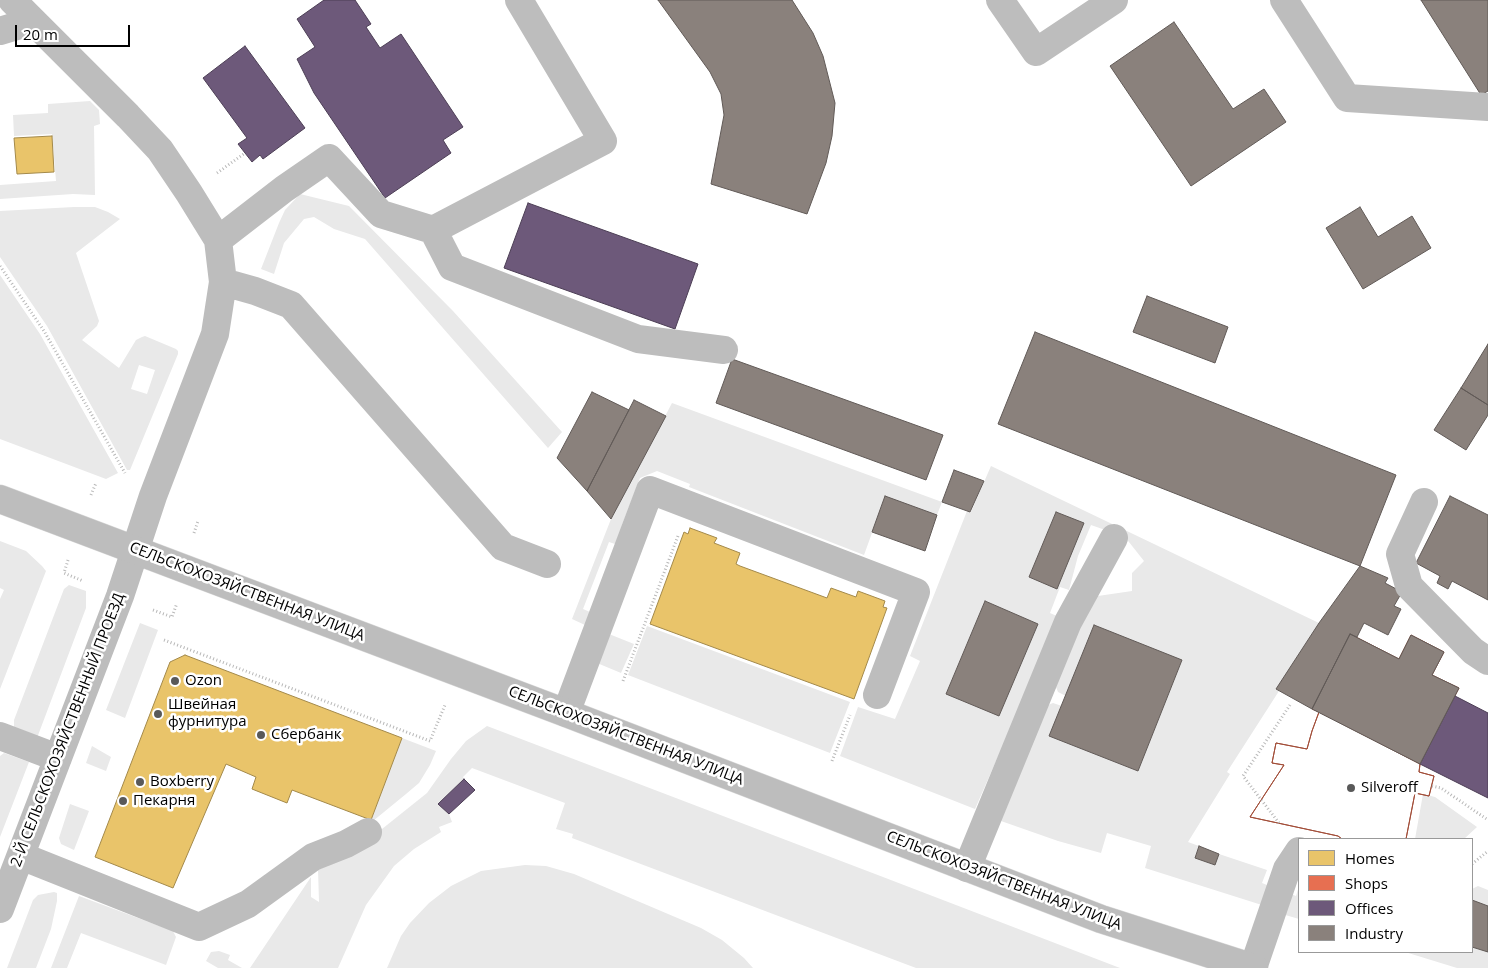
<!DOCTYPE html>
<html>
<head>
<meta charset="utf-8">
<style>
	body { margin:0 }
	#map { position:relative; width:1488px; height:968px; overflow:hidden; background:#fff; font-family:"Open Sans",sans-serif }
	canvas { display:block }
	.legend { position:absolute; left:1298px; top:838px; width:175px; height:115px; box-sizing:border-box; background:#fff; border:1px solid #999; margin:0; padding:6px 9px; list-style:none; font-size:15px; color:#000 }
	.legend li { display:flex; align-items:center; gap:10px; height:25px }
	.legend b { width:25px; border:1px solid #999 }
	.scale { position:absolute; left:15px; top:25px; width:115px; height:22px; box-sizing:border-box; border:2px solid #000; border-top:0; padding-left:6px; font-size:15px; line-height:18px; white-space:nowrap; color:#000; -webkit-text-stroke:4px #fff; paint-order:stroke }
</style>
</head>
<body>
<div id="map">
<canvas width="1488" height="968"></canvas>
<ul class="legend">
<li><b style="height:14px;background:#e9c46a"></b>Homes</li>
<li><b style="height:14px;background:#e76f51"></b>Shops</li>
<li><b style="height:14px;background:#6d597a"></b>Offices</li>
<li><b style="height:14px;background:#8a817c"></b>Industry</li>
</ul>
<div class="scale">20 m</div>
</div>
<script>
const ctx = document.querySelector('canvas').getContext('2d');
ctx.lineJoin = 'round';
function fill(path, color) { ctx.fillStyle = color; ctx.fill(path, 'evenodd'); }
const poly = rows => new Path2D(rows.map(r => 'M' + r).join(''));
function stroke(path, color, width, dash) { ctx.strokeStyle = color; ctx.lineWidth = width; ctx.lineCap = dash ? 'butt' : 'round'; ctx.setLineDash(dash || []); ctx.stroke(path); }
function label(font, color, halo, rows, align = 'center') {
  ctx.font = font + ' "Open Sans",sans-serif'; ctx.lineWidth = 5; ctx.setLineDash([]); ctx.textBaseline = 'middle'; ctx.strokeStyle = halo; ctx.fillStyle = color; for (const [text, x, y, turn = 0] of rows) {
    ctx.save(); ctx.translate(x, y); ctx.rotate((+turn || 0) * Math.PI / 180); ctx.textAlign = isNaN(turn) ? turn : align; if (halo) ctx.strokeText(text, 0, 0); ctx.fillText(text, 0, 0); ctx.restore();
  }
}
fill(poly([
	[90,101,99,110,100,124,94,126,95,195,73,194,0,199,0,185,56,181,52,134,14,136,13,115,48,113,48,104],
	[300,194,349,206,453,311,562,432,548,448,365,239,334,229,314,217,304,219,284,243,274,274,261,269,279,223,285,210],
	[74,207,95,207,108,212,120,219,76,253,99,321,97,326,82,340,119,368,136,340,142,337,145,336,176,349,178,351,178,354,130,470,127,470,47,326,0,257,0,211],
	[139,365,155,370,147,394,131,389],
	[0,275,40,334,118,473,106,479,0,439],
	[672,403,942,502,937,515,885,497,864,555,689,487,690,484,657,471,640,478,622,525,618,545,609,542,583,609,590,612,585,625,572,619,611,519],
	[991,466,1319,623,1277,689,1279,691,1227,772,1230,774,1188,842,1199,846,1195,858,1214,865,1219,854,1267,870,1262,883,1272,887,1265,906,1145,868,1151,846,1107,833,1101,853,1058,841,1001,821,1048,705,1053,703,1062,706,1050,736,1138,771,1182,661,1094,625,1066,696,1058,692,1056,687,1091,597,1132,591,1132,573,1144,561,1125,537,1091,525,1078,556,1069,590,1060,587,1050,613,1059,617,975,809,840,756,858,707,895,719,920,661,910,656,967,511,971,512],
	[1056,512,1083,523,1029,577],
	[985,601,1038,624,999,716,946,693],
	[0,541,26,551,42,566,46,571,0,689,0,599,4,590,0,588],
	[69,585,86,591,86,608,37,738,14,727,14,720,64,589],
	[140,623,158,630,125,718,106,710],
	[647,626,850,702,830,753,628,675],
	[609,634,634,644,621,673,597,663],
	[487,726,883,877,1120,968,916,968,572,838,573,834,556,829,565,803,472,768,463,777,464,779,439,804,449,814,452,822,439,827,441,832,414,849,394,866,366,905,338,968,250,968,311,877,311,897,319,902,318,869,372,837,427,793,451,759,466,741],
	[402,738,436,751,430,765,419,783,406,794,373,821,371,820],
	[92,746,111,757,106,771,86,763],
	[4,753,29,762,0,837,0,756],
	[1423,794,1435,797,1477,827,1464,839,1415,839],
	[70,804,89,811,74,850,61,844,59,838],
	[525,865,546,866,574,874,701,928,722,940,744,958,753,968,387,968,401,936,410,923,429,903,451,886,481,871],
	[1299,886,1299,919,1282,914,1289,893,1296,896],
	[1478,886,1488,890,1488,906,1472,900,1472,889],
	[54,892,57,893,57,901,51,929,36,968,7,968,33,900,38,895],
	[79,896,173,931,176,937,166,965,81,933,67,968,51,968],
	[1472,947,1488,952,1488,968,1457,968,1405,952,1472,952],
	[219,951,230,955,228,960,242,968,218,968,206,961,211,952]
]), '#e9e9e9');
const homes = poly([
	[52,136,54,172,17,174,14,138,52,136],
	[690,528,717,538,714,543,740,553,736,564,740,566,827,598,831,588,856,597,858,591,885,601,883,607,887,608,854,699,650,624,684,532,688,534,690,528],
	[185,655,402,738,371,820,292,790,287,803,252,789,256,777,226,764,173,888,95,857,170,662,185,655]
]);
fill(homes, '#e9c46a');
stroke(homes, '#a3894a', 1);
const shops = poly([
	[1350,634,1399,659,1411,635,1444,652,1432,675,1459,688,1420,764,1419,772,1434,776,1429,796,1415,793,1406,839,1342,839,1338,836,1250,817,1284,765,1272,763,1276,743,1307,749,1312,731,1319,712,1312,709,1350,634],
	[1319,712,1420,764,1419,772,1434,776,1429,796,1415,793,1406,839,1342,839,1338,836,1250,817,1284,765,1272,763,1276,743,1307,749,1312,731,1319,712]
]);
fill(shops, '#e76f51');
stroke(shops, '#a24e39', 1);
const offices = poly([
	[324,0,355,0,371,24,366,27,380,48,401,34,463,127,443,140,451,153,385,198,314,93,297,59,315,47,297,19,324,0],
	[245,46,305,128,263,159,260,155,252,162,238,144,247,138,203,78,245,46],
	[528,203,698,264,675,329,504,268,528,203],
	[1455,696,1488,713,1488,798,1420,764,1455,696],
	[464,779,475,790,449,814,438,804,464,779]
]);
fill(offices, '#6d597a');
stroke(offices, '#4c3e55', 1);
const industry = poly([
	[658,0,792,0,813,33,823,56,835,103,832,136,826,163,807,214,711,184,724,115,721,94,710,72,658,0],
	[1421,0,1488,0,1488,91,1481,95,1421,0],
	[1174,22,1233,109,1264,89,1286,122,1191,186,1110,66,1174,22],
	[1360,207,1378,237,1412,216,1431,248,1363,289,1326,228,1360,207],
	[1147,296,1228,327,1215,363,1133,332,1147,296],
	[1035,332,1396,475,1360,566,998,424,1035,332],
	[1488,344,1488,405,1461,388,1488,344],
	[732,359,943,435,926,480,716,403,732,359],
	[1461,388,1488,405,1488,415,1466,450,1434,430,1461,388],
	[592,392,629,410,587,491,557,458,592,392],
	[634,400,666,416,611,519,587,491,634,400],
	[954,470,984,481,970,512,942,502,954,470],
	[885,496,937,515,925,551,872,532,885,496],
	[1450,496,1488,515,1488,600,1452,581,1448,589,1437,583,1440,576,1416,563,1450,496],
	[1056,512,1084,523,1057,589,1029,577,1056,512],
	[1360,566,1388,578,1385,583,1402,592,1394,606,1401,609,1388,635,1364,623,1357,637,1350,634,1312,709,1276,689,1319,623,1360,566],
	[985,601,1038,624,999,716,946,694,985,601],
	[1094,625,1182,660,1138,771,1049,736,1094,625],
	[1350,634,1399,659,1411,635,1444,652,1432,675,1459,688,1420,764,1312,709,1350,634],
	[1199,846,1219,854,1215,865,1195,858,1199,846],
	[1472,900,1488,906,1488,952,1472,947,1472,900]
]);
fill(industry, '#8a817c');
stroke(industry, '#615a57', 1);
const major = poly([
	[0,499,566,713,1101,919,1254,968]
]);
stroke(major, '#dbdbdb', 29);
stroke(poly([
	[217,173,245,153],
	[0,266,44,331,125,473],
	[91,495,96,483],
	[194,533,198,521],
	[68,560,64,573,83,581],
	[153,610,172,617,177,603],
	[164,640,430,741,445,705],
	[623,681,678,536],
	[832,761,850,715],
	[1432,786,1441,788,1488,820],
	[1279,823,1243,776,1290,705],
	[1472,864,1488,851]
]), '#b8b8b8', 3, [1, 2.5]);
stroke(poly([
	[1000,0,1036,52,1114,0],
	[1284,0,1347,98,1488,107],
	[0,31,33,21],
	[433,230,452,267,638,339,724,350],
	[218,240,284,189,329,158,381,214,433,230,603,141,519,0],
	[223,282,255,291,291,305,503,547,547,564],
	[1424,502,1400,554,1409,586,1473,651,1488,661],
	[566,713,650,490,916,592,877,695],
	[0,736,58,758],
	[21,856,199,927,248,904,313,857,346,844,368,832],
	[967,868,1068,622,1114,538],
	[0,909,120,596,153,496,215,334,223,282,218,240,189,193,160,150,128,116,12,0],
	[1253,968,1287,869,1299,851]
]), '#bdbdbd', 28);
stroke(major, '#bdbdbd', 28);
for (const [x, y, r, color] of [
	[175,681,5,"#595959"],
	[158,714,5,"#595959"],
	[261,735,5,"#595959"],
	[140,782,5,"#595959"],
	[1351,788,5,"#595959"],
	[123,801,5,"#595959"]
]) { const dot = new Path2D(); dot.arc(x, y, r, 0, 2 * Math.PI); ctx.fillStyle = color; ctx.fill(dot); stroke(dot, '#fff', 2); }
label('15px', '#000', '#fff', [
	["СЕЛЬСКОХОЗЯЙСТВЕННАЯ УЛИЦА",247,592,21],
	["2-Й СЕЛЬСКОХОЗЯЙСТВЕННЫЙ ПРОЕЗД",68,730,-69],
	["СЕЛЬСКОХОЗЯЙСТВЕННАЯ УЛИЦА",626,736,21],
	["СЕЛЬСКОХОЗЯЙСТВЕННАЯ УЛИЦА",1004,881,21]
]);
label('15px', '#000', '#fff', [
	["Ozon",185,681],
	["Швейная",168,705],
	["фурнитура",168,722],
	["Сбербанк",271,735],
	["Boxberry",150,782],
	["Silveroff",1361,788],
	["Пекарня",133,801]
], 'left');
</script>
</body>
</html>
